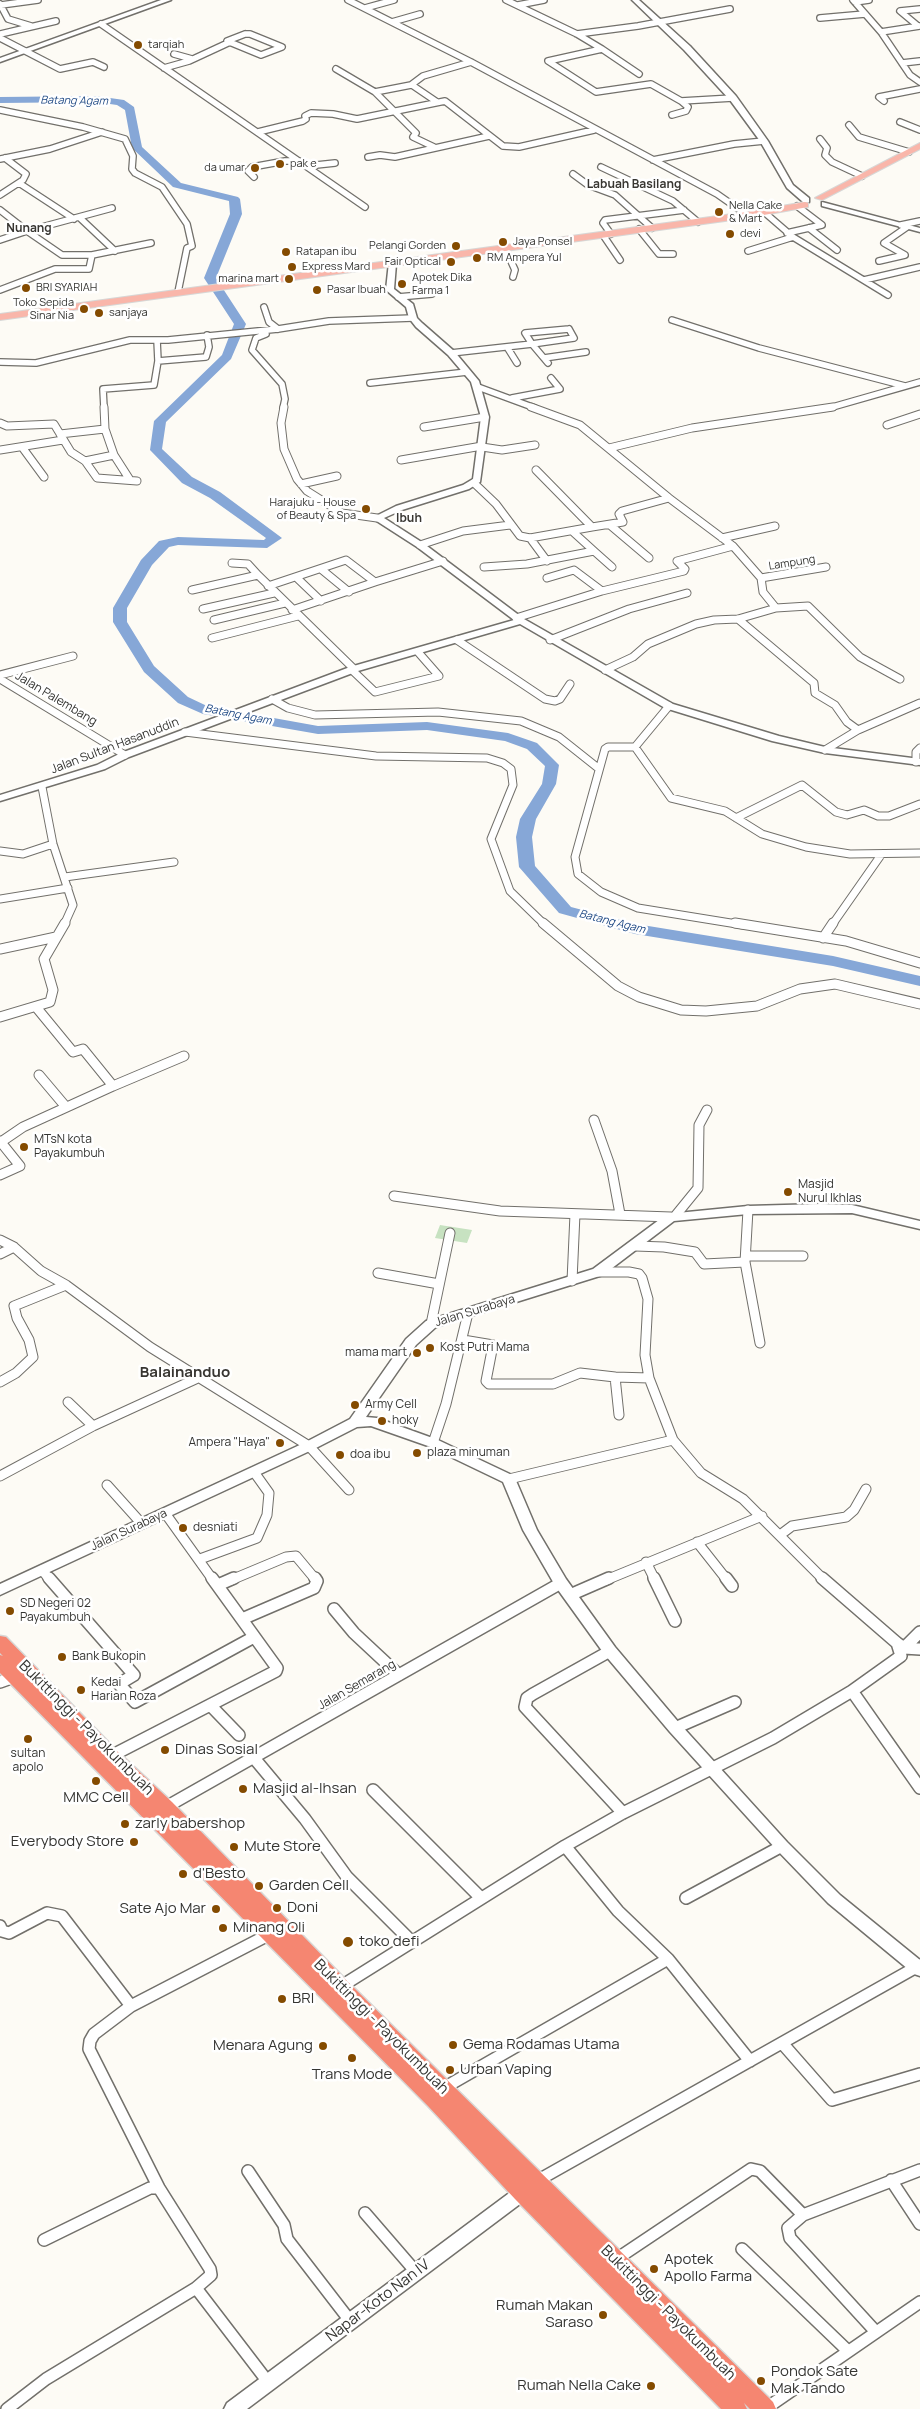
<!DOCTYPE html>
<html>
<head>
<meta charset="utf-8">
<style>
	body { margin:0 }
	canvas { display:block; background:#fdfbf5 }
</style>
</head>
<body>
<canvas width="920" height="2409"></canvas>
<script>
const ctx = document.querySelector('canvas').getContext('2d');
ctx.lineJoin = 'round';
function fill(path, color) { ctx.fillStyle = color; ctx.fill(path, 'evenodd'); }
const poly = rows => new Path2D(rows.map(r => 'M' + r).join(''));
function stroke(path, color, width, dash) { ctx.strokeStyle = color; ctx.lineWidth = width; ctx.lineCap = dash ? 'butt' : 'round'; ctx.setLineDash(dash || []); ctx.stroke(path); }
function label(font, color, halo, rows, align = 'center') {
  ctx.font = font + ' Manrope,sans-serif'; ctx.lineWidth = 5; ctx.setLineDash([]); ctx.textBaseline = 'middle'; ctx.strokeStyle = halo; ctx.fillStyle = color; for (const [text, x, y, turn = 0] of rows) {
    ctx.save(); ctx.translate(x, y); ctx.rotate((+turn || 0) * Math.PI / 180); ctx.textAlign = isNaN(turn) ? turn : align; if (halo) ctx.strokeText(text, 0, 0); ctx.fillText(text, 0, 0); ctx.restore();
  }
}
fill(poly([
	[440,1225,472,1230,467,1243,435,1238]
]), '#c7e2c1');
fill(poly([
	[96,96,124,100,134,107,142,147,181,183,238,197,240,199,242,214,216,278,246,324,231,359,166,422,162,449,192,477,220,492,282,538,267,548,178,545,169,547,152,565,127,608,127,622,154,666,188,697,207,706,318,726,427,722,508,733,537,743,559,765,556,784,536,819,532,837,535,866,571,907,636,924,833,956,920,976,920,986,833,966,635,934,559,913,519,867,516,837,520,819,542,784,545,766,527,749,505,741,427,730,318,734,203,714,178,703,144,672,113,622,113,608,141,560,159,541,178,537,264,540,266,538,210,498,182,483,150,450,154,421,222,355,234,324,204,278,230,214,229,201,173,187,132,148,125,110,117,105,96,102,0,103,0,97,96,96]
]), '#86a7d7');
const streetFar3 = poly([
	[348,0,471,62,717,194,747,215],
	[506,0,577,34,602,49,548,61,596,92,651,84,681,101,733,98],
	[853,0,881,32,910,75,920,82],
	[855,2,869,0],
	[0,4,8,19,31,26],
	[1,5,38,0],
	[518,5,544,0],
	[365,8,394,0],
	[820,18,865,14],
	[392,22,420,14],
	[101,24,365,207],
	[918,26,900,11,920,9],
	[881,32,920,26],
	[0,34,56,21],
	[245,34,250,34,282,47,261,55,227,41,245,34],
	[577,34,638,26,730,9],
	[0,38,60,69,93,62,104,67],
	[602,49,639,74],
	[174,54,192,59],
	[902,63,920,61],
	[164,68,189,61,230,42],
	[336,69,375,92],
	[412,85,437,102],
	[884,101,879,97,920,89],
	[0,110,83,127,125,139,133,156,132,169,135,173,162,187,187,224,192,246,187,248,178,292],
	[672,115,686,111,688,107,681,101],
	[900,122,920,130],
	[849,125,859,137,909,152],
	[258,132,303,121,306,119,305,116,311,113,333,114,357,119,445,101,503,146,519,147,594,130],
	[820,139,827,148,825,155,832,162,862,176],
	[434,147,413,137,416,133,375,92,411,85,423,76,471,62],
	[368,157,380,155,395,157,489,136],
	[0,159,50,149,102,132],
	[653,160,734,144,764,141],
	[307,166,335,163],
	[601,167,673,201,698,222],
	[573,174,588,185,615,195,652,228],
	[254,177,248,171,252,167,285,161,299,161],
	[19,183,74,219],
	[0,195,23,180,26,174,5,158],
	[0,210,27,231,0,240],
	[764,212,793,237,888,295],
	[80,218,115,251],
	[901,225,920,221],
	[809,228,837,250],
	[639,229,659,254,673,254],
	[27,231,62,255,92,255,151,243],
	[27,231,112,208],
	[787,233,822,225,797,206],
	[611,234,603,223,605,220,684,210],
	[603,235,620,260],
	[505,248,515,270,513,277],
	[748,251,793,237],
	[879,261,905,255,884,243,907,227],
	[864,280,920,267],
	[0,290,55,269,89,269,92,255],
	[398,297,432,294],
	[264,307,269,322,278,329],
	[672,320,759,348,905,386],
	[569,329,574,338,532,344,525,333,569,329],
	[266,334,256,338,252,350,282,384,285,399,283,408],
	[157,340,158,361],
	[532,344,548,363],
	[507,347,517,363],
	[451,353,532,344],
	[544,358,586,352],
	[0,362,36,363,130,340,168,340,278,329,329,321,413,318],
	[370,383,467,372],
	[478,387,535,408],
	[512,398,560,389,551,378],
	[104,408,103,389,154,385,158,361,206,357,209,347,207,335],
	[829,408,920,382]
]);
const streetFar2 = poly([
	[104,407,105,429,114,455,130,480],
	[284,407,281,423,284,449,297,479,307,491,342,513,377,518],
	[531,407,580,425,669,498,733,546,761,578,763,592,776,608,738,619,714,620,696,624,648,644,633,657,605,670],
	[0,423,7,426,54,424,71,452,85,461,97,478,137,481],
	[887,425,920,414],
	[424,427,485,417],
	[60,434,105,429],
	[22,447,44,477],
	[482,447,502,450,535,445],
	[609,448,692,428,833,407],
	[0,450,63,440],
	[401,460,482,446],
	[85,461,114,455],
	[474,483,496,504,520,536,530,538,592,527,536,470],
	[301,484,337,476],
	[610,525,649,558],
	[592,527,623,522,619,514,622,511,669,498],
	[530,538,547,561],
	[722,538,775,526],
	[420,545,463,531,510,525],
	[594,551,612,567],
	[232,563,248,564,258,575],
	[484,567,527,564,594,551,572,531],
	[321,569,349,592],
	[297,578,321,601],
	[761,578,826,567],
	[375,582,443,561],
	[268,586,346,560,375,582,292,610],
	[192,590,258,575,354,669],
	[602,591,684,571,685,569,677,561,733,546],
	[776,608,808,606,860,657,900,679],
	[203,609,274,593],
	[516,618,602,591,574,570,547,578],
	[738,619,814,683,815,693,835,705,847,722,858,730],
	[214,620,285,603],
	[212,638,298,616],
	[457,640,545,699,555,701,560,699,570,684],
	[550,640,629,609,687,593],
	[352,670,375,692,439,676,418,652],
	[0,675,73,656],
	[0,679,125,755],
	[272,699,288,708,315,715,438,712,521,721,559,737,598,768],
	[669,706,635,747,671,798,725,811,762,834,806,847,850,854,920,853],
	[185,732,376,756,487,758,503,763,511,769,513,785,491,839,510,891,545,925],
	[635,747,608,747,605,749,575,857,578,874,601,892,638,908,743,925],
	[825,750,858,730,920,703],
	[916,762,916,752,920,748],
	[42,787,53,844,73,905,64,925],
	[736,818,802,785,836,812,847,815,864,810,878,816,889,816,920,804],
	[0,851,23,854,53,844],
	[65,877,174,862],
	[0,899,68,888],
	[832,925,881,855]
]);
const streetFar1 = poly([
	[543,923,618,986,639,997,681,1010,706,1011,757,1006,800,989,835,984,920,1004],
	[735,923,846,941,920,963],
	[823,938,833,923],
	[0,949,56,937],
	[0,1017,50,1002,53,990,44,959,65,923],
	[39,1075,66,1107],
	[113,1086,184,1056],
	[594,1120,612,1171,620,1214],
	[0,1141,20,1166,0,1175],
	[1,1142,23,1127,113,1086,83,1049,73,1052,36,1007],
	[394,1196,500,1211,671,1217],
	[748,1210,745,1262,760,1343],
	[676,1215,698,1188,699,1125,707,1110],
	[0,1240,14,1247,41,1271,66,1285,150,1347,309,1446,349,1490],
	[635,1246,664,1247,695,1252,704,1264,745,1262],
	[0,1254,14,1247],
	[746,1256,803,1256],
	[598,1272,629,1272,639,1274,642,1278,648,1299,645,1355,649,1378,673,1440,701,1473,743,1499,824,1580],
	[378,1273,439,1284],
	[572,1281,575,1214],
	[431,1324,450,1233],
	[463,1340,493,1345,486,1381,489,1384,553,1384,580,1373,615,1377],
	[0,1382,16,1373,33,1357,29,1340,17,1318,14,1306,66,1285],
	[68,1402,93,1426],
	[619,1415,615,1377,649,1378],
	[433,1443,446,1404,468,1313],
	[0,1476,93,1426,200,1377],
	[509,1479,673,1440],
	[107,1485,142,1524],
	[165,1513,213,1580],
	[780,1535,792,1526,846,1517,854,1510,866,1489],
	[697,1542,727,1580],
	[200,1559,257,1538,267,1515,269,1493,254,1472],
	[646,1562,655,1580],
	[42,1570,50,1580],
	[231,1580,286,1557,296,1556,316,1580],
	[606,1580,762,1516]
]);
const street = poly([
	[49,1578,134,1675,119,1684,135,1702,254,1637],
	[654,1578,675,1621],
	[726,1578,732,1586],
	[218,1585,234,1578],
	[570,1595,609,1578],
	[334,1609,354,1633,399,1675],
	[242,1619,314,1588,317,1581,315,1578],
	[897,1643,904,1648,920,1649],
	[904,1648,920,1632],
	[610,1651,533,1694,527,1698,525,1707,623,1813],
	[0,1682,14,1677],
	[852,1691,920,1788],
	[211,1706,239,1735],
	[675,1728,735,1702],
	[111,1756,276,1671,277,1668,212,1578],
	[254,1758,305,1819,347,1877,412,1942],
	[373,1790,480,1897],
	[166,1807,561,1583],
	[565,1846,618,1911,668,1959,750,2061],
	[686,1898,782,1846],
	[0,1926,2,1931,9,1933,47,1913,62,1916,131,2006],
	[340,1987,565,1846,623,1813,773,1738,852,1691,901,1656,897,1643,822,1578],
	[782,2043,832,2100,920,2074],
	[442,2089,668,1959],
	[248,2171,284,2225,287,2239,351,2322],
	[891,2180,920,2224],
	[535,2182,920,1965],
	[365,2213,416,2272],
	[803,2215,788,2228,790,2238,876,2332],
	[44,2240,150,2188,159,2188],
	[742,2249,848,2351],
	[615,2260,751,2169,760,2171,803,2215,920,2170],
	[196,2288,268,2382],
	[7,2409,46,2379,196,2288,211,2275,210,2269,159,2188,89,2049,90,2041,94,2034,131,2006,270,1934],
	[765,2409,920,2302]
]);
const secondary = poly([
	[161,0,171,0,0,62,0,58,161,0],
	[632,0,639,0,690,46,736,96,768,141,793,185,809,198,809,202,803,202,787,188,760,141,730,100,684,50,632,0],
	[822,202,920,228,920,232,822,206,822,202],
	[389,262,396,264,394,289,413,304,417,318,422,323,454,351,479,381,489,417,480,482,469,489,402,510,384,518,423,543,524,619,673,704,779,736,825,747,920,759,920,765,825,753,772,741,665,708,520,624,358,671,129,757,105,769,0,801,0,795,97,765,121,753,350,667,514,620,417,547,372,518,396,506,463,485,473,479,481,417,471,382,448,355,416,327,409,318,406,307,386,290,389,262],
	[820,1204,852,1205,920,1221,920,1229,852,1213,748,1214,674,1221,603,1275,436,1327,416,1345,366,1417,377,1418,438,1440,514,1476,537,1530,566,1579,615,1647,680,1724,787,1842,840,1895,920,1960,920,1976,914,1974,828,1903,777,1850,670,1732,605,1655,556,1587,523,1530,503,1482,428,1446,371,1426,357,1427,314,1449,0,1595,0,1584,304,1443,350,1419,406,1339,426,1321,593,1269,667,1214,748,1206,820,1204],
	[522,2186,528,2188,531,2193,528,2198,247,2409,224,2409,227,2403,516,2188,522,2186]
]);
const primary = poly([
	[920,143,920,149,822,200,815,198,920,143],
	[805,202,808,203,808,207,747,218,0,320,0,314,747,212,805,202]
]);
const highway = poly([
	[0,1636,6,1637,117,1751,172,1802,347,1981,773,2402,776,2409,750,2409,744,2403,747,2409,721,2409,515,2199,428,2106,0,1673,0,1655,3,1656,0,1653,0,1636]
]);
stroke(streetFar3, '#72706b', 8);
stroke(streetFar2, '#72706b', 9);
stroke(streetFar1, '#72706b', 11);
stroke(street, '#72706b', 14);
stroke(secondary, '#72706b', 3);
stroke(primary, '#d7d7d6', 2);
stroke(highway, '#d7d7d6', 3);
stroke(streetFar3, '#fff', 5.5);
stroke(streetFar2, '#fff', 7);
stroke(streetFar1, '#fff', 9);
stroke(street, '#fff', 11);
fill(secondary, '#fff');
fill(primary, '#f9b6aa');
fill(highway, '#f58671');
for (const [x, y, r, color] of [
	[138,45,5,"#844b00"],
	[280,164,5,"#844b00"],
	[255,168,5,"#844b00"],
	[719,212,5,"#844b00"],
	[730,234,5,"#844b00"],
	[503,242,5,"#844b00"],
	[456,246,5,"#844b00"],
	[286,252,5,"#844b00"],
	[477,258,5,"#844b00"],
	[451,262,5,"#844b00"],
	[292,267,5,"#844b00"],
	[289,279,5,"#844b00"],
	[402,284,5,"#844b00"],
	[26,288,5,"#844b00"],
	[317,290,5,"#844b00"],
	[84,309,5,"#844b00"],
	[99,313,5,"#844b00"],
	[366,509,5,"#844b00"],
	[24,1147,5,"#844b00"],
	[788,1192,5,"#844b00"],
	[430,1348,5,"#844b00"],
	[417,1353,5,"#844b00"],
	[355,1405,5,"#844b00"],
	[382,1421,5,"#844b00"],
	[280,1443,5,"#844b00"],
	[417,1453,5,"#844b00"],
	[340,1455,5,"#844b00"],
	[183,1528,5,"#844b00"],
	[10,1611,5,"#844b00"],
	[62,1657,5,"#844b00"],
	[81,1690,5,"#844b00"],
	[28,1739,5,"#844b00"],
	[165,1750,5,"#844b00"],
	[96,1781,5,"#844b00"],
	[243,1789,5,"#844b00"],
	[125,1824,5,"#844b00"],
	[134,1842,5,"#844b00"],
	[234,1847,5,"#844b00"],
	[183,1874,5,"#844b00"],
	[259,1886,5,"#844b00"],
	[277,1908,5,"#844b00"],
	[216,1909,5,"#844b00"],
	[223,1928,5,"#844b00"],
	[348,1942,6,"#844b00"],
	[282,1999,5,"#844b00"],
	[453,2045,5,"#844b00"],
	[323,2046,5,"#844b00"],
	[352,2058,5,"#844b00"],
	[450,2070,5,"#844b00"],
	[654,2269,5,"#844b00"],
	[603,2315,5,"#844b00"],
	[761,2381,5,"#844b00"],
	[651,2386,5,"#844b00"]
]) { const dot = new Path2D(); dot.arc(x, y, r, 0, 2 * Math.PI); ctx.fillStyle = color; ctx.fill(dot); stroke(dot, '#fff', 2); }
label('11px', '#353532', '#fff', [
	["tarqiah",148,45],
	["pak e",290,164],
	["da umar",245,168,"right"],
	["Nella Cake",729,206],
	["& Mart",729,219],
	["devi",740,234],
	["Jaya Ponsel",513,242],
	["Pelangi Gorden",446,246,"right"],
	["Ratapan ibu",296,252],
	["RM Ampera Yul",487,258],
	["Fair Optical",441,262,"right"],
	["Express Mard",302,267],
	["Apotek Dika",412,278],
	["Farma 1",412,291],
	["marina mart",279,279,"right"],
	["BRI SYARIAH",36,288],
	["Pasar Ibuah",327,290],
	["Toko Sepida",74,303,"right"],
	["Sinar Nia",74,316,"right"],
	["sanjaya",109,313],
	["Harajuku - House",356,503,"right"],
	["of Beauty & Spa",356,516,"right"]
], 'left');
label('italic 11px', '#204a85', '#fff', [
	["Batang Agam",74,101,1],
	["Batang Agam",238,715,11],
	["Batang Agam",612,922,14]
]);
label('11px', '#353532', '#fff', [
	["Lampung",792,563,-9]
]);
label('bold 12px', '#383632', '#fff', [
	["Labuah Basilang",634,185],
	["Nunang",29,229],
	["Ibuh",409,519]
]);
label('12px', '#353532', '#fff', [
	["Jalan Palembang",56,699,31],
	["Jalan Sultan Hasanuddin",115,746,-21],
	["Jalan Surabaya",475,1311,-17],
	["Jalan Surabaya",129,1530,-25],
	["Jalan Semarang",357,1685,-30]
]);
label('12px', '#353532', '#fff', [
	["MTsN kota",34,1140],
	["Payakumbuh",34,1154],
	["Masjid",798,1185],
	["Nurul Ikhlas",798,1199],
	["Kost Putri Mama",440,1348],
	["mama mart",407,1353,"right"],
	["Army Cell",365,1405],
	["hoky",392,1421],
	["Ampera \"Haya\"",270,1443,"right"],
	["plaza minuman",427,1453],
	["doa ibu",350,1455],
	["desniati",193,1528],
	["SD Negeri 02",20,1604],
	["Payakumbuh",20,1618],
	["Bank Bukopin",72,1657],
	["Kedai",91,1683],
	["Harian Roza",91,1697],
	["sultan",28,1754,"center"],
	["apolo",28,1768,"center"]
], 'left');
label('bold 15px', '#383632', '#fff', [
	["Balainanduo",185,1373]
]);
label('15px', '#353532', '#fff', [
	["Bukittinggi - Payokumbuah",86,1728,45],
	["Bukittinggi - Payokumbuah",381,2027,45],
	["Napar-Koto Nan IV",378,2301,-37],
	["Bukittinggi - Payokumbuah",668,2313,45]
]);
label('15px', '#353532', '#fff', [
	["Dinas Sosial",175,1750],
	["Masjid al-Ihsan",253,1789],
	["MMC Cell",96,1798,"center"],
	["zarly babershop",135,1824],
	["Everybody Store",124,1842,"right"],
	["Mute Store",244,1847],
	["d'Besto",193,1874],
	["Garden Cell",269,1886],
	["Doni",287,1908],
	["Sate Ajo Mar",206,1909,"right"],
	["Minang Oli",233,1928],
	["toko defi",359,1942],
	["BRI",292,1999],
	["Gema Rodamas Utama",463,2045],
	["Menara Agung",313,2046,"right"],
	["Urban Vaping",460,2070],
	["Trans Mode",352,2075,"center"],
	["Apotek",664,2260],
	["Apollo Farma",664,2277],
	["Rumah Makan",593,2306,"right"],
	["Saraso",593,2323,"right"],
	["Pondok Sate",771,2372],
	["Mak Tando",771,2389],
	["Rumah Nella Cake",641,2386,"right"]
], 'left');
</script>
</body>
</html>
